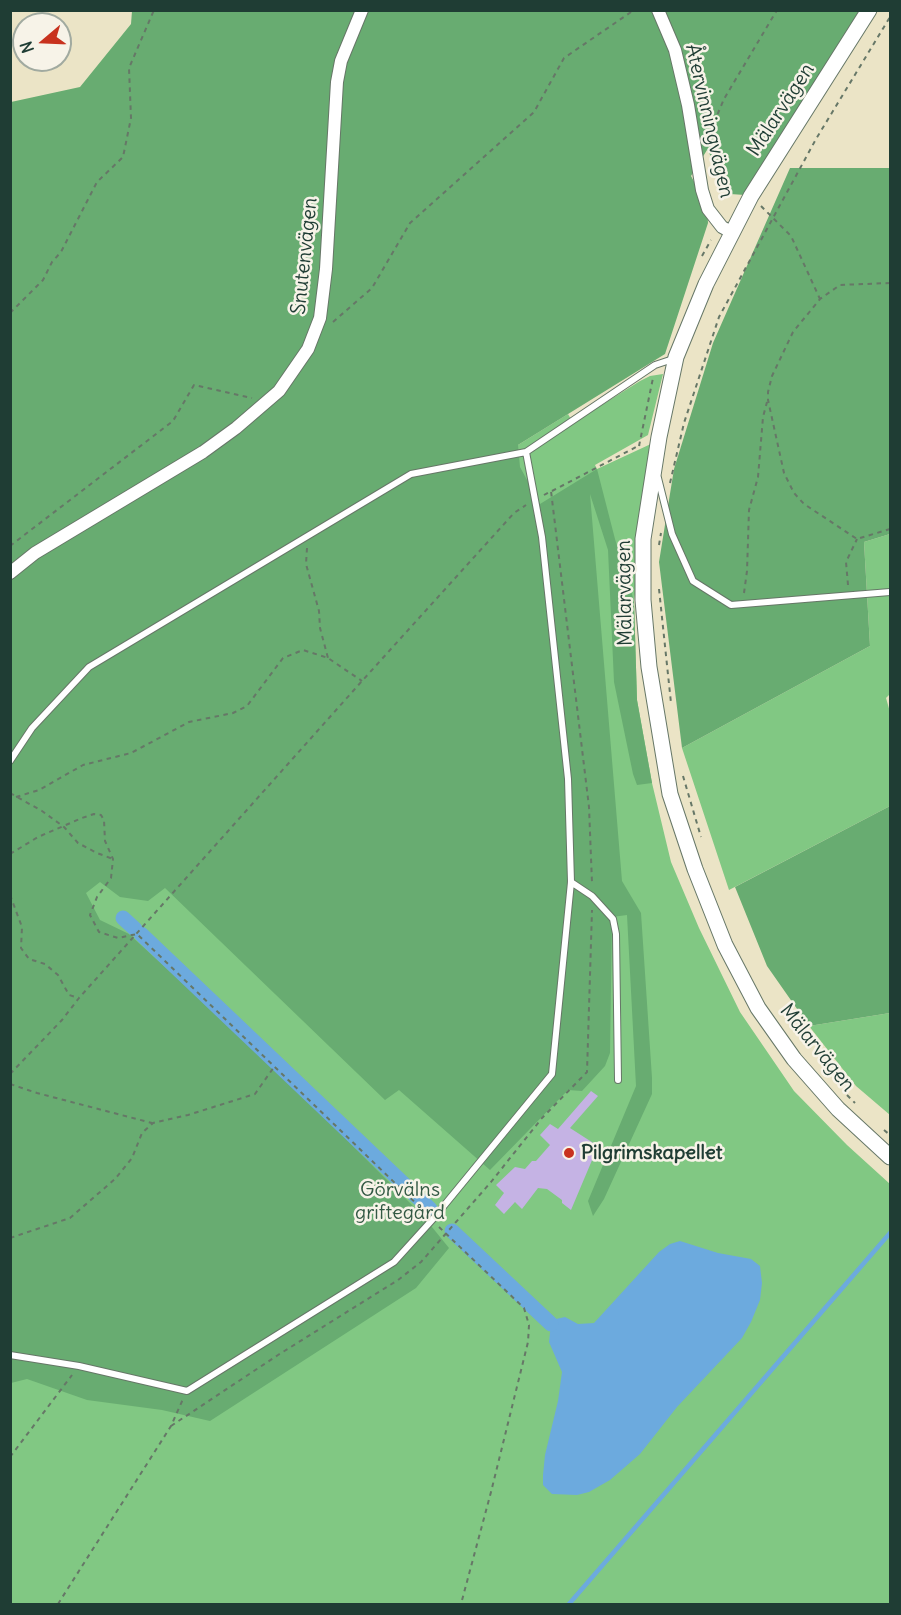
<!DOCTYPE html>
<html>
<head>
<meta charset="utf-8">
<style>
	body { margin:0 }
	#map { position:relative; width:901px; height:1615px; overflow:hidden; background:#ebe4c6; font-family:Delius,sans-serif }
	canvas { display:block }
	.frame { position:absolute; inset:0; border:12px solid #1f3d34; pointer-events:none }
	.north { position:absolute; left:12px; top:12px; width:60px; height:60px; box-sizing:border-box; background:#f7f3e8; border:2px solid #a1aaa0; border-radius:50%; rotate:251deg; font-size:16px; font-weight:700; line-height:24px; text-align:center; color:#1f3d34 }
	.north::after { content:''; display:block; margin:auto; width:21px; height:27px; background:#c8321e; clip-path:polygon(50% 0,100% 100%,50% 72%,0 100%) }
</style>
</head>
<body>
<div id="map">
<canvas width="901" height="1615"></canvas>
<div class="frame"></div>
<div class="north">N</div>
</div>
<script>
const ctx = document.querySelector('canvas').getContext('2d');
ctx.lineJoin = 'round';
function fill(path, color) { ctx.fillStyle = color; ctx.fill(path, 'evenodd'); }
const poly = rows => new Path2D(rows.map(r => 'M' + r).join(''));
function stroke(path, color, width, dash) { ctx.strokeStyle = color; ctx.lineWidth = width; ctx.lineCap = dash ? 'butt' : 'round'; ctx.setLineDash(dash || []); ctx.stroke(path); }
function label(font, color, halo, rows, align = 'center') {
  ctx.font = font + ' Delius,sans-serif'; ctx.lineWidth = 5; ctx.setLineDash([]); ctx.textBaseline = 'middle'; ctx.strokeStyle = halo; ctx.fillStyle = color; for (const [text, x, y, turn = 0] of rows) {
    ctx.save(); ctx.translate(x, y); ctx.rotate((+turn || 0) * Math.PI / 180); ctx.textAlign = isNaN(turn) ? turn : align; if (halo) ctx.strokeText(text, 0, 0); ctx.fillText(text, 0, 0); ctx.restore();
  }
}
fill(poly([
	[663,374,648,435,595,465,597,469,653,443,656,444,634,601,637,700,652,783,671,862,699,928,740,1012,794,1091,847,1145,890,1184,890,1604,11,1604,10,731,518,445,568,414,573,423,640,381,650,376],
	[890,534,890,694,886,698,890,712,890,806,729,890,682,748,870,646,864,542],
	[890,1013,890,1115,856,1086,809,1026]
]), '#81c883');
fill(poly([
	[132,11,861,11,745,195,730,194,718,181,712,158,707,150,691,176,707,206,708,223,665,354,518,445,520,467,540,504,597,469,615,539,634,601,637,700,652,783,637,785,633,774,614,682,608,550,590,494,622,881,641,913,652,1078,652,1094,604,1199,593,1216,588,1201,636,1086,627,915,612,917,610,1053,605,1066,582,1091,568,1090,490,1170,399,1090,385,1100,165,888,148,901,120,897,100,882,86,893,100,920,129,934,274,1067,423,1216,449,1248,416,1288,210,1421,162,1410,87,1400,27,1379,11,1383,11,102,80,87,131,24],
	[790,168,890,168,890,534,864,542,870,646,682,748,659,562,674,469,713,343],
	[890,806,890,1013,809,1026,767,966,735,887]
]), '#68ac71');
fill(poly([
	[680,1241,718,1253,751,1259,760,1266,762,1283,760,1300,751,1322,742,1338,677,1407,640,1454,610,1480,589,1492,577,1495,552,1494,543,1485,543,1475,545,1455,558,1401,562,1372,549,1342,551,1324,556,1319,565,1317,578,1324,594,1323,659,1252,670,1244]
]), '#6caade');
stroke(poly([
	[569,1604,890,1233]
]), '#6caade', 4.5);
stroke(poly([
	[123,918,135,929],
	[141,934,430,1209],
	[452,1231,551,1324]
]), '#6caade', 15);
fill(poly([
	[591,1091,598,1096,570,1128,598,1146,571,1210,562,1203,562,1200,547,1189,538,1188,522,1209,515,1202,504,1214,495,1205,504,1193,496,1185,515,1167,525,1169,532,1161,536,1161,550,1145,540,1135,550,1124,558,1129]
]), '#c5b3e4');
const service = poly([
	[658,478,672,534,693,581,731,605,890,592],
	[10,761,32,728,89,667,411,474,526,452,655,365,673,359],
	[571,882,592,896,613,919,616,934,618,1080],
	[10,1355,79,1366,187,1391,394,1262,433,1219,552,1074,571,882,568,779,542,537,526,452]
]);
const minor = poly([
	[658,10,675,50,688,105,702,190,708,209,722,227,733,233],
	[10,573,35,553,203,452,236,428,279,391,308,349,320,318,326,269,337,82,341,61,362,10]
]);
const tertiary = poly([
	[869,10,751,196,706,284,676,357,659,437,643,539,643,600,649,667,670,794,695,869,725,945,758,1008,794,1059,838,1109,890,1157]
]);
stroke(service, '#667767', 8);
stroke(minor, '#667767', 14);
stroke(tertiary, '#667767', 17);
stroke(poly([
	[707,139,724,99,777,10],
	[761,206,791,236,820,299],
	[702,256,711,240],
	[890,283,840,285,820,299,793,332,772,376,768,392,768,400,784,473,794,493,804,504,857,539,890,529],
	[10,313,43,280,52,262,61,252,97,182,123,157,131,118,129,68,154,10],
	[333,322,372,288,410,223,534,112,564,58,634,10],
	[639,446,653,378],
	[670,483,684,423,719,317,816,139,890,17],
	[552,491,640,445],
	[544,495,551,491,589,807,592,883],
	[659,545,661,533],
	[10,546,173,421,194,385,252,398],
	[307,548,306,564,319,611,320,628,328,658],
	[848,585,846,562,857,539],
	[659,589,671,703],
	[744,593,747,571,749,510,758,477,763,417,767,402],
	[683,776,701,837],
	[10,793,42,811,64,827,78,843,97,853,113,859],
	[16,797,39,790,83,765,131,753,189,722,233,713,247,706,283,658,303,650,328,658,362,681],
	[10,854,38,837,82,818,94,814,101,815,104,820,105,841,113,859,111,878,97,897,90,915,99,932,118,938,137,934,425,1212],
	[10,895,22,927,21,948,29,959,45,964,58,975,69,995,79,998],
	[10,1074,62,1020,79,998,362,681,514,513,526,505],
	[10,1084,37,1093,152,1123],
	[847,1095,855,1103],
	[884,1130,890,1135],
	[439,1227,524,1308,529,1325,528,1342,491,1492,461,1604],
	[10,1238,70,1218,115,1179,132,1158,142,1133,153,1123,188,1115,255,1094,274,1067],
	[171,1426,278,1355,398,1280,421,1262,491,1182,542,1118,587,1072,592,910],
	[10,1457,72,1375],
	[58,1604,171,1426,183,1399]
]), '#667767', 2, [4.5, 4.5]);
stroke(service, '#fff', 6);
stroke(minor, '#fff', 12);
stroke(tertiary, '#fff', 15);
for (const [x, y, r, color] of [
	[569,1153,6,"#c8321e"]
]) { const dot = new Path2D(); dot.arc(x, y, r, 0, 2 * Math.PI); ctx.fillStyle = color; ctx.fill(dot); stroke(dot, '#f7f3e8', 2); }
label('20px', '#1f3d34', '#f7f3e8', [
	["Mälarvägen",781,110,-57],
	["Återvinningvägen",709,121,77],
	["Snutenvägen",305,256,-84],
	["Mälarvägen",625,593,-91],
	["Mälarvägen",817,1048,51]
]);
label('bold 20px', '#1f3d34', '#f7f3e8', [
	["Pilgrimskapellet",581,1153]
], 'left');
label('20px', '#335944', '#f7f3e8', [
	["Görvälns",400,1190],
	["griftegård",400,1213]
]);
</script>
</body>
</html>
